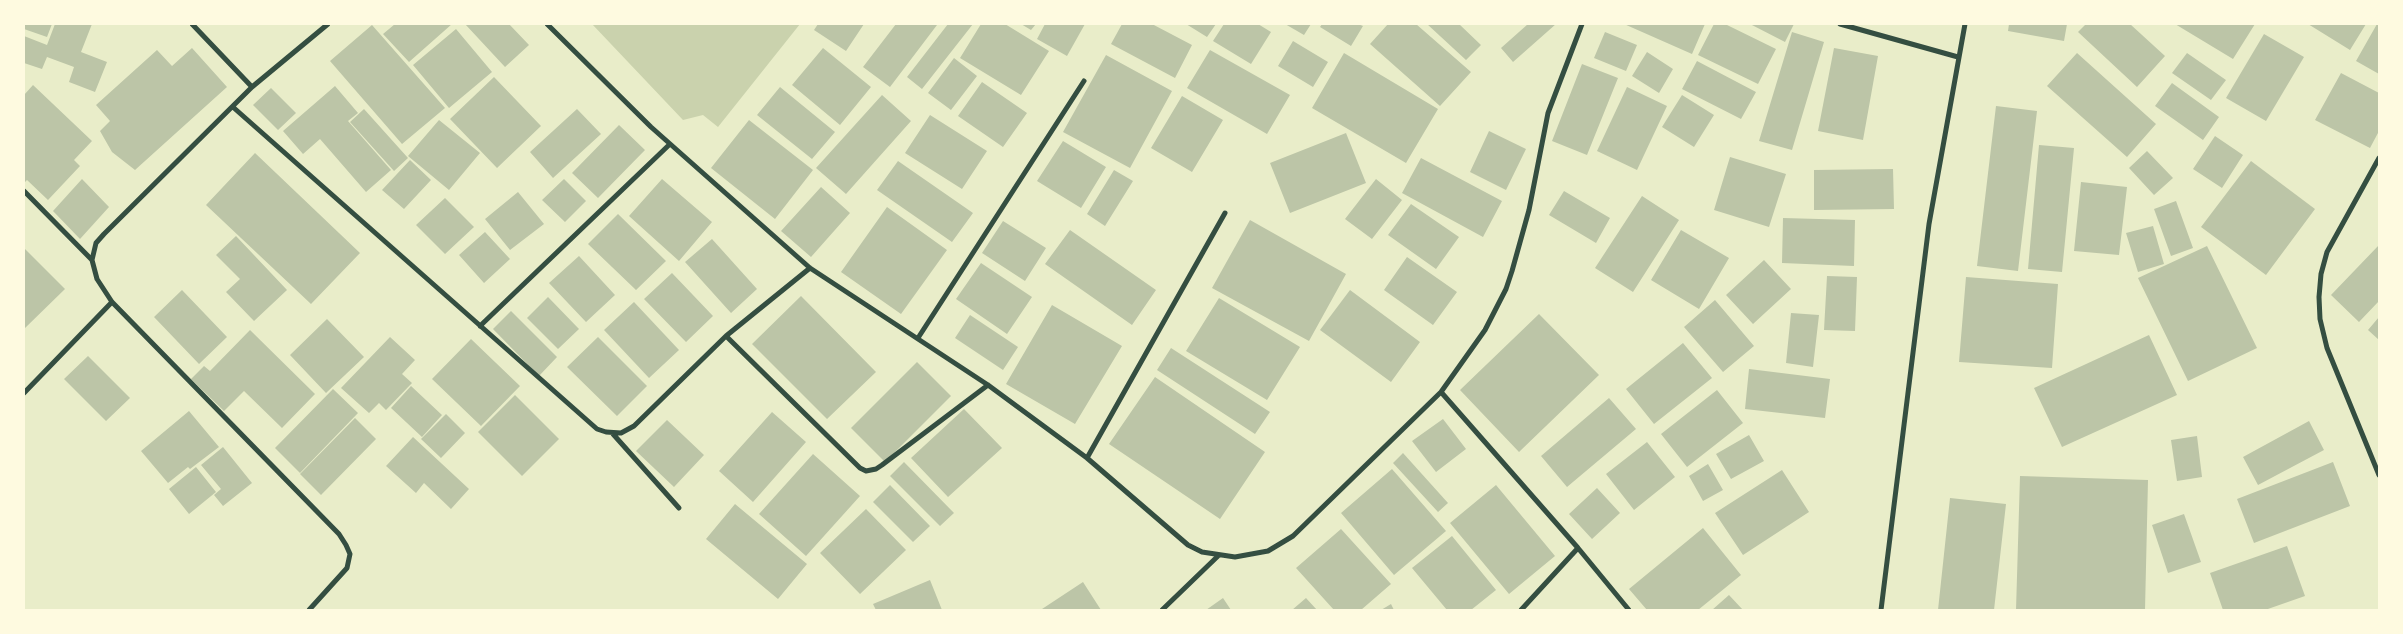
<!DOCTYPE html>
<html>
<head>
<meta charset="utf-8">
<style>
	body { margin:0 }
	#map { position:relative; width:2403px; height:634px; overflow:hidden; background:#e9edc9; font-family:"Source Serif 4",serif }
	canvas { display:block }
	.frame { position:absolute; inset:0; border:25px solid #fefae0; pointer-events:none }
</style>
</head>
<body>
<div id="map">
<canvas width="2403" height="634"></canvas>
<div class="frame"></div>
</div>
<script>
const ctx = document.querySelector('canvas').getContext('2d');
ctx.lineJoin = 'round';
function fill(path, color) { ctx.fillStyle = color; ctx.fill(path, 'evenodd'); }
const poly = rows => new Path2D(rows.map(r => 'M' + r).join(''));
function stroke(path, color, width, dash) { ctx.strokeStyle = color; ctx.lineWidth = width; ctx.lineCap = dash ? 'butt' : 'round'; ctx.setLineDash(dash || []); ctx.stroke(path); }
fill(poly([
	[592,24,800,24,718,127,703,115,683,120]
]), '#cad2ad');
fill(poly([
	[24,24,52,24,47,37,24,29],
	[55,24,92,24,81,52,107,62,95,92,69,82,74,67,47,57,42,69,24,63,24,36,47,45],
	[395,24,452,24,409,62,383,34],
	[465,24,509,24,529,45,505,67],
	[818,24,864,24,846,51,814,30],
	[896,24,937,25,890,87,863,67],
	[948,24,973,24,922,89,907,77],
	[981,24,1005,24,1049,51,1021,95,960,58],
	[1021,24,1036,24,1031,30],
	[1045,24,1085,24,1067,56,1037,39],
	[1122,24,1152,24,1192,45,1175,78,1111,44],
	[1186,24,1216,24,1207,37],
	[1224,24,1258,24,1271,32,1251,64,1213,41],
	[1285,24,1311,24,1304,35],
	[1322,24,1358,24,1363,26,1351,46,1320,27],
	[1388,24,1416,24,1471,72,1440,106,1370,44],
	[1427,24,1459,24,1481,45,1466,60],
	[1528,24,1556,24,1513,62,1501,48],
	[1624,24,1705,24,1692,54],
	[1714,24,1725,24,1776,49,1758,84,1698,55],
	[1750,24,1794,24,1785,42],
	[2009,24,2067,24,2064,41,2008,31],
	[2086,24,2130,24,2165,56,2137,87,2078,32],
	[2175,24,2255,24,2233,59],
	[2308,24,2366,24,2350,50],
	[2377,24,2379,24,2379,74,2356,61],
	[372,25,445,108,402,144,330,61],
	[456,29,492,72,449,108,413,65],
	[1605,32,1637,45,1626,71,1594,58],
	[1792,32,1824,42,1792,150,1759,141],
	[2264,34,2304,57,2266,121,2226,98],
	[1293,41,1328,62,1313,87,1278,66],
	[192,48,227,87,135,170,112,152,100,131,110,121,96,105,157,50,172,66],
	[823,48,871,87,840,125,792,85],
	[1834,48,1878,56,1863,140,1818,131],
	[1210,50,1290,95,1267,134,1187,88],
	[1647,52,1673,69,1659,93,1632,76],
	[1344,53,1438,109,1406,163,1312,108],
	[2077,53,2156,124,2127,157,2047,86],
	[2187,53,2226,80,2211,100,2172,73],
	[1106,55,1172,91,1130,168,1063,132],
	[954,58,977,76,951,110,928,93],
	[1697,61,1756,92,1741,119,1682,89],
	[1582,64,1618,78,1587,155,1552,141],
	[2341,73,2379,93,2379,131,2370,148,2315,120],
	[494,77,541,126,497,168,450,119],
	[982,82,1027,113,1003,147,958,116],
	[2172,83,2219,117,2203,140,2155,106],
	[33,85,92,141,74,160,80,166,48,200,27,180,24,183,24,95],
	[335,86,358,113,348,121,391,170,366,192,320,139,303,154,283,131],
	[780,87,835,132,812,159,757,115],
	[1627,87,1667,106,1637,170,1597,151],
	[271,88,296,113,278,130,253,105],
	[882,95,911,121,846,194,816,168],
	[1682,95,1714,115,1694,147,1662,127],
	[1182,96,1223,120,1192,172,1151,148],
	[1996,106,2037,111,2018,271,1977,266],
	[364,109,408,158,394,171,350,122],
	[577,109,601,134,553,178,530,152],
	[930,115,987,151,962,189,905,153],
	[439,120,480,153,449,190,408,156],
	[749,120,813,170,775,219,711,168],
	[619,125,645,150,598,198,572,173],
	[1489,131,1526,149,1506,190,1470,172],
	[1346,133,1366,183,1290,213,1270,163],
	[2215,136,2243,155,2222,188,2193,169],
	[1063,141,1106,167,1081,208,1037,181],
	[2039,145,2074,148,2062,272,2028,269],
	[2147,151,2173,178,2154,195,2129,168],
	[255,153,360,253,311,304,206,205],
	[1730,157,1786,174,1769,227,1714,210],
	[1421,158,1502,201,1483,237,1402,193],
	[410,160,431,180,404,209,382,190],
	[898,161,973,213,952,242,877,190],
	[2251,161,2315,209,2266,275,2201,227],
	[1893,169,1894,209,1814,210,1814,170],
	[1114,170,1133,181,1105,226,1087,214],
	[82,179,109,207,80,239,53,211],
	[564,179,586,201,565,222,542,200],
	[662,179,712,222,679,261,629,216],
	[1376,179,1402,200,1372,239,1345,219],
	[2081,182,2127,187,2119,255,2074,251],
	[821,187,850,213,811,257,781,231],
	[1564,191,1610,218,1596,243,1549,215],
	[518,192,544,224,510,250,485,219],
	[1642,196,1679,220,1633,292,1595,268],
	[445,198,474,227,445,254,416,225],
	[2176,201,2193,248,2171,256,2154,209],
	[1411,204,1459,237,1436,269,1388,235],
	[887,207,947,250,901,314,841,272],
	[618,214,666,261,636,290,588,244],
	[1783,218,1855,220,1854,266,1782,263],
	[1250,220,1346,274,1309,341,1212,288],
	[1003,221,1046,248,1025,281,982,253],
	[2153,226,2164,264,2138,272,2126,233],
	[1070,230,1156,290,1132,325,1045,264],
	[1681,230,1729,258,1699,309,1651,280],
	[485,232,510,259,484,283,459,255],
	[236,236,287,290,254,321,226,292,240,279,216,255],
	[712,239,757,289,731,313,685,262],
	[2379,245,2379,301,2359,322,2331,295],
	[2207,246,2257,348,2188,381,2138,278],
	[24,248,65,289,24,329],
	[579,256,615,295,586,322,549,283],
	[1407,257,1457,292,1433,325,1384,290],
	[1764,260,1791,289,1753,324,1726,295],
	[981,263,1032,297,1007,334,956,299],
	[672,273,713,316,686,342,644,299],
	[1827,276,1857,277,1855,331,1824,330],
	[1966,277,2058,284,2052,368,1959,362],
	[182,290,227,337,199,364,154,317],
	[1350,290,1420,342,1391,382,1320,330],
	[801,296,876,372,827,419,752,344],
	[548,297,579,329,558,349,527,318],
	[1219,298,1300,347,1267,400,1186,351],
	[1715,300,1754,346,1723,372,1684,327],
	[634,302,679,350,649,378,604,330],
	[1052,305,1122,346,1075,424,1006,384],
	[511,311,557,357,539,376,493,329],
	[1791,313,1819,315,1813,367,1786,363],
	[1539,314,1599,375,1519,452,1460,390],
	[970,315,1018,347,1003,370,955,338],
	[2379,317,2379,340,2368,330],
	[327,319,364,357,326,393,290,355],
	[250,330,315,394,282,428,244,391,224,411,191,379,204,366,210,371],
	[2149,335,2177,395,2062,447,2034,388],
	[390,337,415,360,402,374,412,383,386,410,379,403,369,413,341,388],
	[598,337,647,386,617,416,567,367],
	[471,339,520,386,481,426,432,379],
	[1683,343,1712,378,1654,424,1626,389],
	[1171,348,1270,412,1255,434,1157,370],
	[88,356,130,398,106,421,64,379],
	[917,362,951,396,885,462,851,428],
	[1749,369,1830,379,1825,418,1745,409],
	[1155,377,1265,452,1220,519,1109,444],
	[411,386,442,415,422,437,391,408],
	[333,389,358,413,300,473,275,448],
	[1717,390,1743,423,1687,467,1661,434],
	[515,395,559,439,522,476,478,432],
	[1609,398,1636,429,1567,487,1541,456],
	[964,409,1002,448,948,497,911,458],
	[189,411,219,447,190,469,188,467,168,483,141,451],
	[772,412,806,442,753,502,719,471],
	[446,414,465,433,441,458,421,439],
	[355,418,376,439,321,495,300,474],
	[1443,419,1466,449,1436,472,1412,441],
	[667,420,704,455,674,487,636,451],
	[2309,421,2324,450,2258,485,2243,457],
	[1749,435,1764,461,1731,479,1716,454],
	[2197,436,2202,477,2177,481,2171,440],
	[413,437,469,489,451,509,424,483,416,493,386,466],
	[1647,442,1675,477,1634,510,1606,474],
	[223,447,252,483,223,506,214,495,221,489,201,465],
	[1403,453,1448,503,1438,512,1393,463],
	[813,454,860,496,806,556,759,514],
	[904,462,954,513,940,526,890,476],
	[2333,462,2350,506,2254,543,2237,499],
	[1708,464,1723,490,1703,501,1689,476],
	[196,467,216,492,189,514,169,489],
	[1392,469,1446,531,1394,575,1341,513],
	[1782,470,1809,512,1743,555,1715,513],
	[2020,476,2148,480,2145,610,2016,610],
	[890,485,930,526,913,542,873,502],
	[1496,485,1555,556,1509,594,1450,523],
	[1597,488,1620,513,1592,539,1569,514],
	[1950,498,2006,504,1994,610,1938,610],
	[735,504,807,564,778,599,706,539],
	[866,509,906,550,860,594,820,553],
	[2184,514,2201,562,2168,573,2152,525],
	[1703,528,1741,575,1698,610,1647,610,1629,589],
	[1341,529,1391,584,1361,610,1334,610,1296,568],
	[1452,536,1496,590,1471,610,1447,610,1412,568],
	[2287,546,2305,596,2265,610,2223,610,2210,573],
	[930,580,942,610,876,610,873,604],
	[1083,582,1101,610,1043,610,1042,609],
	[1729,595,1743,610,1712,610],
	[1223,598,1231,610,1206,610],
	[1306,598,1317,610,1292,610],
	[1391,604,1394,610,1381,610]
]), '#bcc5a7');
stroke(poly([
	[192,24,252,87],
	[547,24,651,127,810,268,988,385,1087,458,1188,545,1202,552,1235,557,1268,551,1293,536,1441,392,1485,330,1506,289,1512,271,1529,210,1548,113,1582,24],
	[1840,24,1958,57],
	[234,108,597,429,606,432,621,433,634,426,726,336,810,268],
	[2379,158,2327,252,2321,274,2319,297,2320,319,2327,348,2379,475],
	[24,191,92,260],
	[480,326,670,144],
	[726,336,860,468,866,471,876,469,882,465,988,385],
	[918,338,1084,81],
	[1441,392,1578,548,1629,610],
	[24,393,112,302],
	[613,434,679,508],
	[1087,458,1225,213],
	[309,610,347,568,350,554,346,545,339,534,112,302,97,279,92,260,96,243,104,234,252,87,328,24],
	[1162,610,1218,556],
	[1521,610,1578,548],
	[1881,610,1929,224,1965,24]
]), '#344e41', 5);
</script>
</body>
</html>
